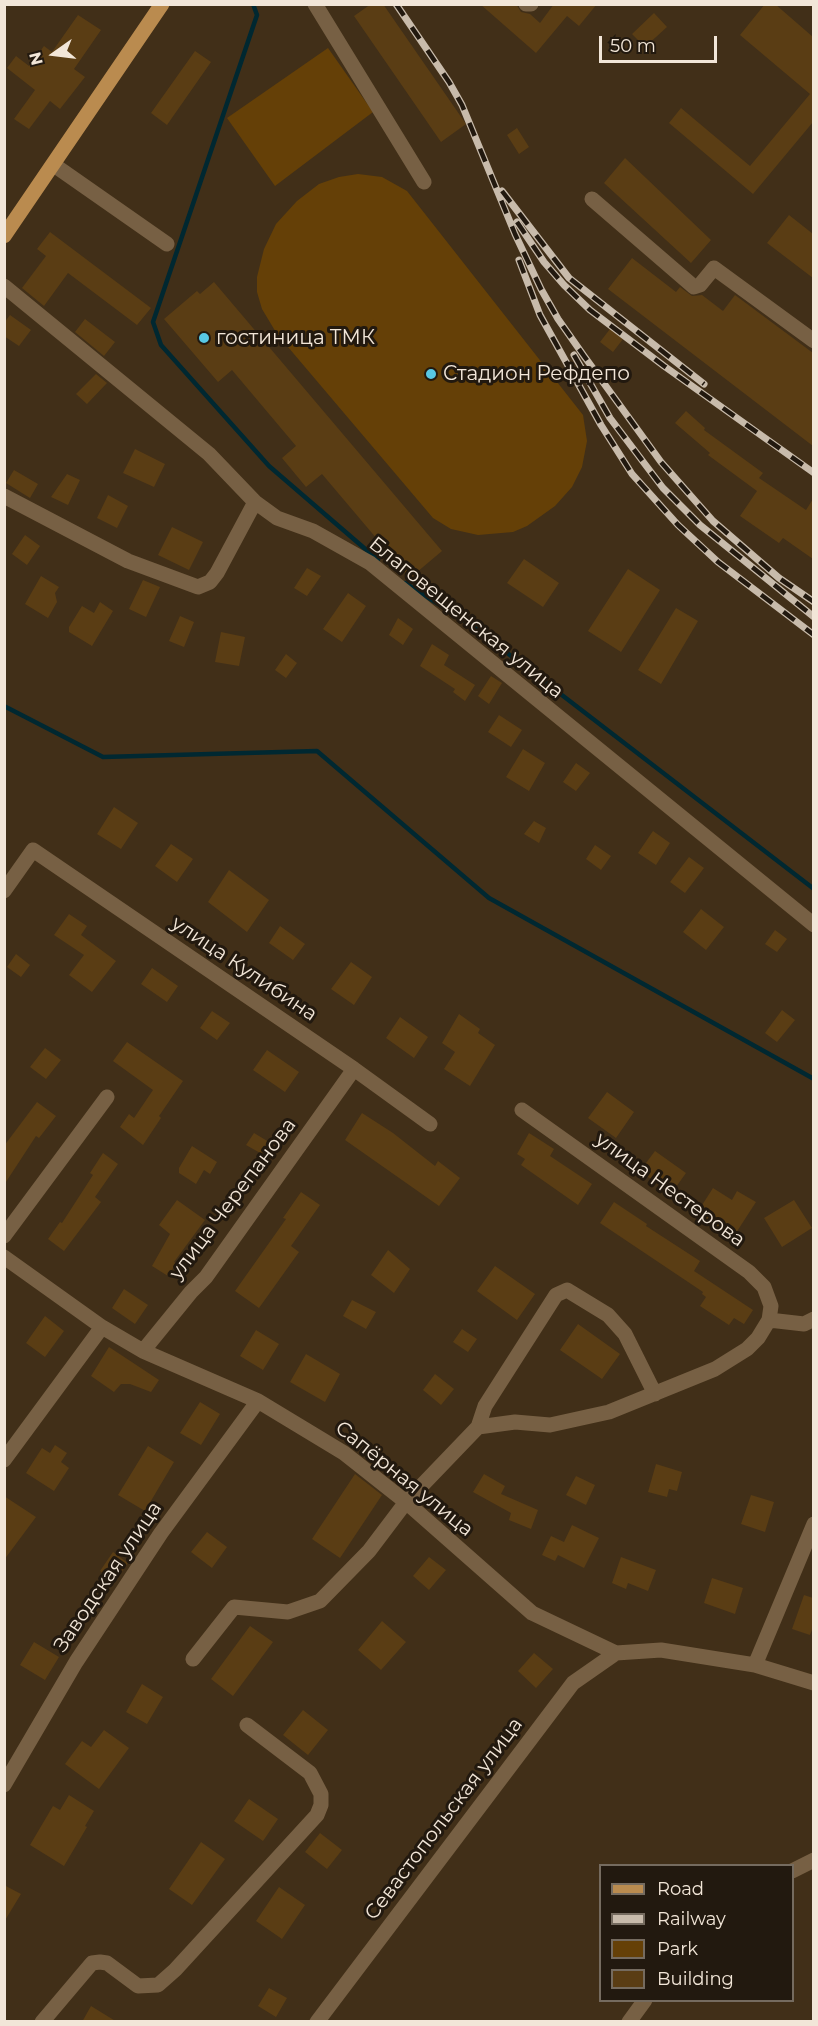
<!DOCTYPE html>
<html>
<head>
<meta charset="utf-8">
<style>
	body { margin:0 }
	#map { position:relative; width:818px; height:2026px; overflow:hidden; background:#412f18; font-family:Montserrat,sans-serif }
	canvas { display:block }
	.frame { position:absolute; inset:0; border:6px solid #f2e6d8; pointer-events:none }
	.legend { position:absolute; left:599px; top:1864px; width:195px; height:138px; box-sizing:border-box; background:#22190f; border:2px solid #756b5f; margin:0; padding:8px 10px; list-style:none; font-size:18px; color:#f2e6d8 }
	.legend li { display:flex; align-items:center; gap:12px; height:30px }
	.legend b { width:30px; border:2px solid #756b5f }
	.north { position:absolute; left:24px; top:24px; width:60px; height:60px; -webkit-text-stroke:4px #22190f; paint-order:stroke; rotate:256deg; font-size:16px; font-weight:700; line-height:24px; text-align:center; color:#f2e6d8 }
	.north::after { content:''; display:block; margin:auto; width:21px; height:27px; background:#f2e6d8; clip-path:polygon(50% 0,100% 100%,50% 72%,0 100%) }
	.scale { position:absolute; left:599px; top:36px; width:118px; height:27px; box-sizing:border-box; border:3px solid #f2e6d8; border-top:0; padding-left:8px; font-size:18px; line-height:21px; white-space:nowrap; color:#f2e6d8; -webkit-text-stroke:4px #22190f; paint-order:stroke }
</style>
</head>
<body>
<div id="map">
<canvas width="818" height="2026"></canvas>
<div class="frame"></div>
<ul class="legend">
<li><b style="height:8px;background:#ba8b4f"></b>Road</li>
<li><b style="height:8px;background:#c8bbab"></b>Railway</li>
<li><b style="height:16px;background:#654007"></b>Park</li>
<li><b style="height:16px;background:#5a3d14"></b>Building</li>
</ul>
<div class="north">N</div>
<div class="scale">50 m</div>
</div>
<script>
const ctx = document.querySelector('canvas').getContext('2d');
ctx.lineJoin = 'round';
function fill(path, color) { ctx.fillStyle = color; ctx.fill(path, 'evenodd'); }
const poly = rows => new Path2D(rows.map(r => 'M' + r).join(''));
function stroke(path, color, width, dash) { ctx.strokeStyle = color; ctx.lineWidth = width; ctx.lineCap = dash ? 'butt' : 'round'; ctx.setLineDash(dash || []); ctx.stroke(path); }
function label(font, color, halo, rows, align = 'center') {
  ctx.font = font + ' Montserrat,sans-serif'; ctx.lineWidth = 6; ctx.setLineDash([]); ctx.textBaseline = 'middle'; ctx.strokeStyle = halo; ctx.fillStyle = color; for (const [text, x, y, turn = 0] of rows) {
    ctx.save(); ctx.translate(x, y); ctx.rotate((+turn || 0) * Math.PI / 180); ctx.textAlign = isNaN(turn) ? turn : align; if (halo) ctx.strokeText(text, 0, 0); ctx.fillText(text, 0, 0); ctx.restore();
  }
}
fill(poly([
	[328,48,373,112,275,186,227,118],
	[358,174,382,177,407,191,583,415,587,441,582,467,572,487,555,506,527,526,513,532,478,535,451,529,433,518,277,334,262,309,257,292,257,277,264,249,276,224,297,201,319,184,339,177]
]), '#654007');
stroke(poly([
	[253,4,257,15,153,322,161,345,269,466,378,560],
	[405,583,467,622,814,889],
	[4,706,103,757,317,751,489,898,814,1079]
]), '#002831', 4.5);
fill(poly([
	[371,4,383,4,466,124,441,142,354,16],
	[480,4,516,4,521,12,530,14,540,23,554,4,597,4,579,26,567,16,536,53],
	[765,4,775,4,813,37,813,122,753,194,669,123,681,108,750,166,810,94,740,35],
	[654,13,667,27,645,47,632,34],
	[78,15,101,30,74,69,85,77,60,109,50,101,29,129,14,119,35,90,7,68,16,56,29,66,44,46,52,52],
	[195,51,211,62,167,125,151,113],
	[517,128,529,147,519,154,507,135],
	[625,158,711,240,691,263,604,183],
	[789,215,813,234,813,278,767,243],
	[50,232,151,308,137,325,68,273,44,306,22,288,46,256,37,249],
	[632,258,676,292,680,287,692,296,702,295,723,311,735,295,813,353,813,446,608,289],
	[214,282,442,551,410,578,322,474,306,487,282,458,296,446,232,370,218,382,164,319,197,291,200,294],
	[10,315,31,330,19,346,4,336,4,323],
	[85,319,115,342,104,356,75,332],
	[610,329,623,339,613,352,600,342],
	[96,374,107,383,87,404,76,394],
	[686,411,705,428,704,430,763,473,759,478,806,510,813,499,813,559,783,538,779,543,740,516,757,491,708,455,710,453,675,423],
	[135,449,165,464,154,487,123,473],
	[14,470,38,484,30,498,6,483],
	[67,474,80,480,68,505,51,497],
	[108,495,128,506,117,528,97,518],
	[172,527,203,542,189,570,158,555],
	[25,535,40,546,27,565,12,554],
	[524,559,559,583,543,607,507,583],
	[307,568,321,576,307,596,294,588],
	[628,569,660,590,621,652,588,631],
	[41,576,59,587,55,593,57,602,48,618,25,604],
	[143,580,160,587,146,617,129,609],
	[348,593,366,606,342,642,323,629],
	[100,602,113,611,92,646,69,632,69,627,82,606,94,613],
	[676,608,698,621,661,684,638,670],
	[180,616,194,622,184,647,169,641],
	[398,618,413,629,403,645,389,635],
	[221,632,245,637,239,666,215,662],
	[432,644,449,655,444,665,475,685,465,701,453,692,455,689,420,666],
	[286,654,297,663,286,678,275,670],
	[491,676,502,683,489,704,478,696],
	[499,715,522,730,511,747,488,732],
	[523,749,545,763,529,791,506,777],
	[576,763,590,773,576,791,563,782],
	[114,807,138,823,121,849,97,834],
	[534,821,546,828,539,843,524,834],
	[653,831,670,843,656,865,638,853],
	[171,844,193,859,177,882,155,866],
	[595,845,611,856,601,870,586,859],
	[689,857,704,868,685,893,670,882],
	[229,870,269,900,247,932,208,902],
	[701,909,724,927,706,950,683,932],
	[69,914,87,926,81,935,116,961,92,992,69,975,84,955,54,935],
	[280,926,305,944,293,960,269,943],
	[775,930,787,939,777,952,765,944],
	[16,954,30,965,21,977,7,967],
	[351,962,372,977,354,1005,331,989],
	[152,968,178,986,167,1002,141,984],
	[782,1010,795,1020,777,1042,765,1033],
	[212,1011,230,1023,217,1040,200,1028],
	[459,1014,480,1029,478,1033,495,1045,470,1086,444,1069,455,1052,442,1043],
	[400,1017,428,1037,414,1058,386,1038],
	[127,1042,183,1081,159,1116,161,1118,143,1145,120,1127,129,1114,134,1118,153,1090,113,1061],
	[45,1048,61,1060,46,1079,30,1067],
	[267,1050,299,1072,285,1092,253,1070],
	[607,1092,634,1112,616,1138,588,1118],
	[37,1102,56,1116,39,1138,36,1136,4,1185,4,1146],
	[362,1113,393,1133,435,1166,438,1161,460,1178,439,1206,345,1140],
	[254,1133,269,1142,262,1154,246,1145],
	[529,1133,554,1149,550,1156,592,1184,578,1205,521,1165,525,1159,517,1154],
	[192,1146,217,1162,210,1174,204,1170,196,1184,179,1173,179,1168],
	[655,1151,686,1173,671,1194,640,1171],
	[103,1153,118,1164,95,1197,101,1202,64,1251,48,1239,60,1222,62,1223,93,1175,90,1173],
	[713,1188,732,1200,737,1191,756,1202,734,1236,697,1213],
	[301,1192,320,1205,291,1246,299,1252,259,1308,235,1291,286,1219,283,1218],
	[177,1200,205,1220,174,1262,176,1263,168,1276,152,1266,170,1234,159,1225],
	[794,1200,812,1228,782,1247,764,1218],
	[614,1202,647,1224,646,1226,700,1261,694,1271,753,1310,744,1324,734,1318,729,1325,700,1306,706,1297,702,1294,703,1292,600,1223],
	[388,1250,410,1269,394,1293,371,1275],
	[495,1266,535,1294,517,1320,477,1291],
	[124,1289,148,1305,135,1324,112,1308],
	[352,1300,376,1312,366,1329,343,1316],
	[45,1316,64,1331,45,1357,26,1343],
	[578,1324,620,1354,602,1379,560,1350],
	[462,1329,477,1339,468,1352,453,1342],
	[256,1330,279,1344,263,1370,240,1356],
	[109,1347,159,1380,151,1392,130,1384,121,1384,114,1392,91,1376],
	[306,1354,340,1374,325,1402,290,1382],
	[435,1374,454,1389,441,1405,423,1390],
	[200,1402,220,1414,201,1445,180,1433],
	[55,1445,67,1453,61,1462,69,1468,54,1491,26,1473,42,1448,50,1453],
	[148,1446,174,1462,145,1511,118,1495],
	[656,1464,682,1472,677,1491,669,1489,667,1497,648,1492],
	[355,1474,382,1495,340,1558,312,1539],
	[484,1474,505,1486,501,1494,538,1510,531,1529,509,1520,511,1513,473,1492],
	[576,1476,595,1485,586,1505,566,1495],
	[751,1495,774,1502,765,1532,741,1524],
	[4,1496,36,1517,4,1560],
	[572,1525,599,1538,584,1568,558,1555,555,1561,542,1555,551,1536,564,1542],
	[207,1532,227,1547,212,1568,191,1552],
	[113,1552,128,1563,114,1582,100,1571],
	[429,1557,446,1570,429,1590,413,1576],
	[621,1557,656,1570,648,1591,628,1583,626,1589,612,1583],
	[712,1578,743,1588,735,1614,704,1603],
	[804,1595,813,1598,813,1627,810,1635,792,1629],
	[382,1621,406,1642,381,1670,358,1650],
	[250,1626,273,1642,233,1696,211,1679],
	[34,1642,59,1657,45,1680,20,1665],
	[534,1653,553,1669,536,1688,518,1671],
	[142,1684,163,1697,147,1724,126,1712],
	[303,1710,328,1730,308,1755,283,1735],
	[104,1730,129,1748,99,1789,65,1764,82,1741,91,1747],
	[69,1795,94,1811,85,1826,87,1827,64,1866,30,1845,53,1806,60,1810],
	[249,1799,278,1819,263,1841,234,1821],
	[320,1833,342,1850,327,1869,305,1852],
	[201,1842,225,1859,192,1905,169,1889],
	[4,1885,21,1894,4,1922],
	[279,1887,305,1905,282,1939,256,1921],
	[269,1988,287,1998,276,2017,258,2006],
	[91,2006,117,2022,82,2022]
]), '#5a3d14');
stroke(poly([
	[315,4,424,182],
	[526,4,531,4],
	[54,165,167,244],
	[592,199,694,287,700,285,714,268,814,341],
	[4,286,209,454,255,502,277,518,313,531,370,563,814,925],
	[4,496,128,561,198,587,210,582,217,573,255,502],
	[4,891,33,850,354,1069,430,1124],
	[4,1236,107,1097],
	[4,1257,102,1327,143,1351,258,1401,344,1453,406,1502,532,1613,616,1653,661,1650,755,1665,814,1683],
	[769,1320,804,1324,814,1319],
	[143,1351,191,1292,206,1277,354,1069],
	[478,1427,515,1422,550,1425,609,1412,715,1369,747,1349,758,1338,769,1320,771,1306,764,1287,749,1272,522,1110],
	[4,1460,102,1327],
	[193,1659,234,1607,288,1612,320,1601,369,1551,406,1502,478,1427,485,1406,556,1295,567,1290,608,1315,625,1334,655,1394],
	[755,1665,814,1524],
	[4,1785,76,1662,161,1533,258,1401],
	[792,1871,814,1860],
	[42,2022,92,1963,100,1962,107,1963,138,1986,158,1985,175,1970,317,1815,321,1805,321,1794,310,1773,247,1725],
	[317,2022,573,1683,616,1653],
	[629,2022,645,2000]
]), '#776044', 15);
stroke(poly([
	[4,236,162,4]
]), '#ba8b4f', 15);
const rail = poly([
	[396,4,449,82,462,105,515,234,541,289,558,319,584,356,661,462,713,521,779,578,814,602],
	[502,191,569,278,704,384],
	[517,222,544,262,564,285,590,310,664,366,814,473],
	[519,260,540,315,601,425,632,474,678,525,718,562,814,635],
	[574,355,610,418,663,488,700,525,814,617]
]);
stroke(rail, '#c8bbab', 7);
stroke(rail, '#22190f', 4.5, [14]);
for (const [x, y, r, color] of [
	[204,338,6,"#58c8e4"],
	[431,374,6,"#58c8e4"]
]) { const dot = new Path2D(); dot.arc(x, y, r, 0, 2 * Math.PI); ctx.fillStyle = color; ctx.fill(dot); stroke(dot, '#22190f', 2); }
label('20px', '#f2e6d8', '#22190f', [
	["гостиница ТМК",216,338],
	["Стадион Рефдепо",443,374]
], 'left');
label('20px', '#f2e6d8', '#22190f', [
	["Благовещенская улица",466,618,39],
	["улица Кулибина",244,969,34],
	["улица Нестерова",670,1190,36],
	["улица Черепанова",233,1199,-53],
	["Сапёрная улица",404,1479,39],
	["Заводская улица",108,1577,-56],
	["Севастопольская улица",444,1819,-53]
]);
</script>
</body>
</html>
